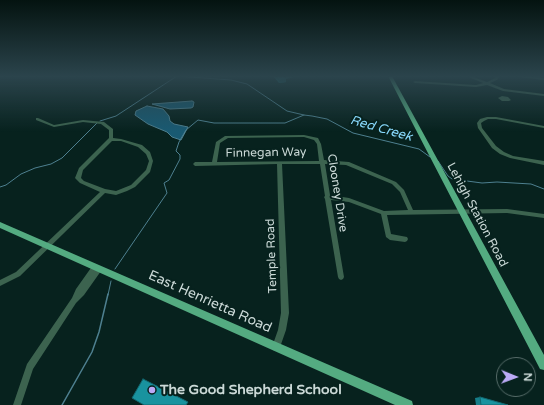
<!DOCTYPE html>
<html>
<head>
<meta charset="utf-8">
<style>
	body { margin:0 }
	#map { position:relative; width:544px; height:405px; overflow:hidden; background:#07221e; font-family:"Varela Round",sans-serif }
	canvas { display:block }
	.north { position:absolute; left:496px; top:357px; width:40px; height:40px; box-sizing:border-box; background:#07221e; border:1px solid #556b68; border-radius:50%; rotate:91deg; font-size:11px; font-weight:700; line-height:16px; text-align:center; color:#cbd9d7 }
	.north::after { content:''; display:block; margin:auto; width:14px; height:18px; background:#bbaaf6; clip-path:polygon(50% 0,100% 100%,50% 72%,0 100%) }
</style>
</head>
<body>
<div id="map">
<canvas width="544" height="405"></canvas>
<div class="north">N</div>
</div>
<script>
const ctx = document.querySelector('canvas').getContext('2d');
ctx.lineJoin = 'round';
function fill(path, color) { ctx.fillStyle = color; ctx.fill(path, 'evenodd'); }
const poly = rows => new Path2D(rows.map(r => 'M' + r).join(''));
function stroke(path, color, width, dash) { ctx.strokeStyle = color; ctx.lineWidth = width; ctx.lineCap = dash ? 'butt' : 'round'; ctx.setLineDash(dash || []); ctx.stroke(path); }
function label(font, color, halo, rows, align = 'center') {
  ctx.font = font + ' "Varela Round",sans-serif'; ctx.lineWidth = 4; ctx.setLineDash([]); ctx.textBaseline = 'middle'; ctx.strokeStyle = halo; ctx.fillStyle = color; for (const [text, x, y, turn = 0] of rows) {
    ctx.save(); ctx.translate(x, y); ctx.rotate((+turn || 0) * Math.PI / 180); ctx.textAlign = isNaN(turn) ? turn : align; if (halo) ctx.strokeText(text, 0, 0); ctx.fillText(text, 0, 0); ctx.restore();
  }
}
const water = poly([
	[192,101,194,102,193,107,191,108,170,109,152,104,192,101],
	[147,106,163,109,169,116,170,121,174,124,188,127,181,140,172,137,167,132,148,124,135,115,136,111,147,106]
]);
fill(water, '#195a72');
stroke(water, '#4e8090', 1);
stroke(poly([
	[100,121,116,116,177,76,231,80,247,84,287,111,304,115],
	[438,161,448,176,452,179,482,183,497,182,531,184,544,189],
	[0,187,6,185,21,174,35,168,51,164,62,158,97,123],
	[115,269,167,193,164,183,169,180,180,159,180,155,176,151,179,142,186,130,198,120,214,123,285,123,304,115,312,116,327,119,353,133,419,149,430,157],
	[108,295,111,281]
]), '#4e8090', 1);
stroke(poly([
	[62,405,92,352,99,332,108,294]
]), '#4e8090', 1.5);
fill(poly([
	[466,76,471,76,487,82,495,78,496,76,500,76,497,80,490,83,504,89,544,94,544,96,503,91,487,85,476,87,415,83,413,82,415,81,476,85,483,83,466,76],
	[517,76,526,76,544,78,544,80,519,77,517,76],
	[502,96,508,97,511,100,509,101,502,101,498,98,502,96],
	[487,117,496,117,544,126,544,128,496,119,488,119,484,121,481,123,482,128,496,146,504,152,513,156,544,161,544,165,510,158,500,154,492,148,478,128,477,123,480,119,487,117],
	[36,118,38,118,54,125,83,120,104,122,113,129,113,138,121,139,142,145,150,152,153,161,150,172,135,187,127,191,116,195,105,193,20,276,0,286,0,280,16,272,100,192,80,183,75,178,79,168,109,138,109,130,101,124,83,122,54,127,36,120,36,118],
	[112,141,121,141,138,147,146,154,149,161,146,170,131,185,116,191,105,189,84,181,81,178,83,170,112,141],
	[304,135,318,138,321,144,324,160,349,162,396,182,404,190,413,210,507,209,544,214,544,218,507,213,387,215,391,234,407,237,408,239,407,241,405,242,390,240,386,237,381,214,349,202,331,200,344,277,343,279,341,280,339,279,338,277,325,199,324,197,325,196,320,164,282,164,289,313,286,330,279,350,276,351,273,350,272,347,278,330,281,313,277,164,195,166,193,164,195,162,212,162,216,142,225,136,304,135],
	[304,137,314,140,317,144,319,161,217,162,220,143,228,138,304,137],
	[325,164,346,165,392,184,400,192,408,210,384,211,349,198,330,195,325,164],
	[95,264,97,265,98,266,101,267,102,269,101,271,84,295,76,303,33,369,21,405,13,405,27,364,72,298,76,289,93,265,95,264]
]), '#3c634f');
fill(poly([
	[388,76,392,76,544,355,544,370,540,369,388,76],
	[0,222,412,401,413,405,395,405,0,228,0,222]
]), '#54ab81');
fill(poly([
	[273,76,299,76,286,79,286,82,279,83],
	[480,397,508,405,476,405,475,398]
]), '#167e89');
fill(poly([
	[284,76,299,76,284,79],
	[286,79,286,82,279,83,279,80]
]), '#12676f');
const building = poly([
	[275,76,285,76,284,76,286,79,279,80,275,76],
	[143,379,188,402,186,405,144,405,132,398,143,379],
	[480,397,508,405,481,405,480,397]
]);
fill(building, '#19939f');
stroke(building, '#12676f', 1);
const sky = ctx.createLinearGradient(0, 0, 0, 132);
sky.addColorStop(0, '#041310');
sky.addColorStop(0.58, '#2b444c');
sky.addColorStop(1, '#2b444c00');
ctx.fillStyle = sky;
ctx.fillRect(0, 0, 544, 132);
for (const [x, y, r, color] of [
	[152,390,4,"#bbaaf6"]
]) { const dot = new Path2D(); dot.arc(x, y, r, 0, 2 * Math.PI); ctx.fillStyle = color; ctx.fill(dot); stroke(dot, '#07221e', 1.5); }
label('12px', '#cbd9d7', '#07221e', [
	["Finnegan Way",266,153,-1],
	["Clooney Drive",337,193,81],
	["Lehigh Station Road",477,215,62],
	["Temple Road",272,256,-92]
]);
label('italic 13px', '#87d7fa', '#07221e', [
	["Red Creek",381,129,16]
]);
label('14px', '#cbd9d7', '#07221e', [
	["East Henrietta Road",210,302,24]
]);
label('bold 14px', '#cbd9d7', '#07221e', [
	["The Good Shepherd School",160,390]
], 'left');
</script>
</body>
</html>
